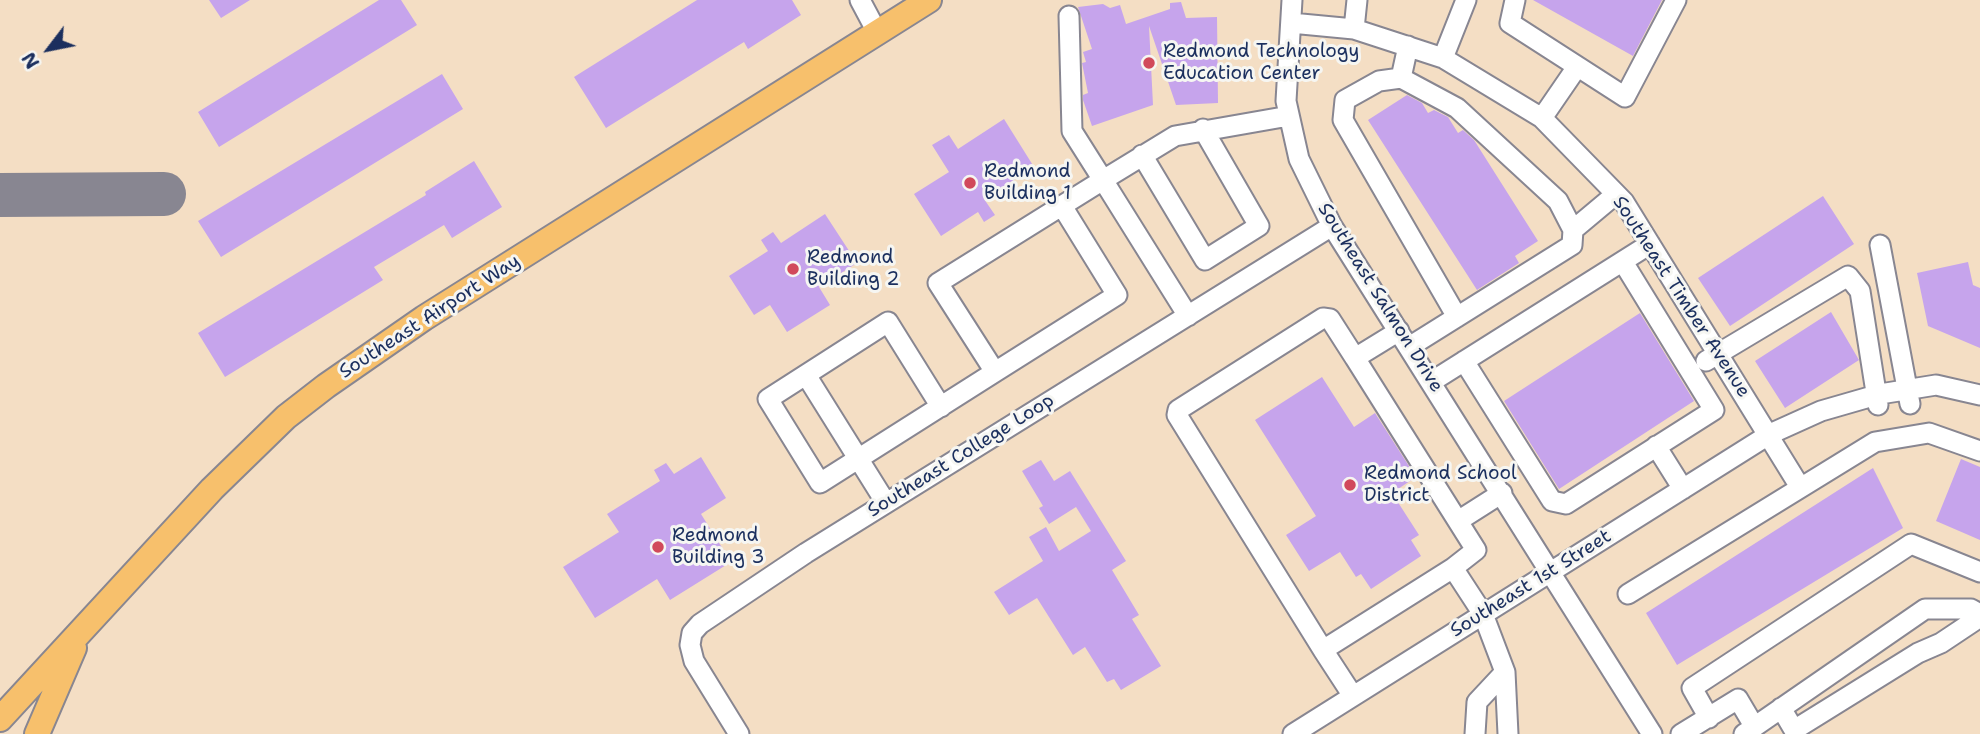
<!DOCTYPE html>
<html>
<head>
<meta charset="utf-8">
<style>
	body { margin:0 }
	#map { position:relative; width:1980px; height:734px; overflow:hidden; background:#f4dec4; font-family:"Shantell Sans",sans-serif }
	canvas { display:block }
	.north { position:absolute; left:14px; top:14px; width:70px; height:70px; -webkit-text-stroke:5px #f6f6f2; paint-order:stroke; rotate:238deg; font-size:19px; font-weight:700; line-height:28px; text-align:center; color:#1b2f5e }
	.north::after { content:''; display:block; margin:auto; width:24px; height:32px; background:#1b2f5e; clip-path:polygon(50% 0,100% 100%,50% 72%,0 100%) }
</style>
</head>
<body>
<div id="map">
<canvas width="1980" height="734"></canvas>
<div class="north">N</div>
</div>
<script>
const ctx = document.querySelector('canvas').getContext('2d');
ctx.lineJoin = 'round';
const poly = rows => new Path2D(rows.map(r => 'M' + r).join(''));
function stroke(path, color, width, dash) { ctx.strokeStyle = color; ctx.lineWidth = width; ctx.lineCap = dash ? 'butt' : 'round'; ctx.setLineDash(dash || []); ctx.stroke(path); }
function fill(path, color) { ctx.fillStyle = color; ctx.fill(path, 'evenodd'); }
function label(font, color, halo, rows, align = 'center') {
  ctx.font = font + ' "Shantell Sans",sans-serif'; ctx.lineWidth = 6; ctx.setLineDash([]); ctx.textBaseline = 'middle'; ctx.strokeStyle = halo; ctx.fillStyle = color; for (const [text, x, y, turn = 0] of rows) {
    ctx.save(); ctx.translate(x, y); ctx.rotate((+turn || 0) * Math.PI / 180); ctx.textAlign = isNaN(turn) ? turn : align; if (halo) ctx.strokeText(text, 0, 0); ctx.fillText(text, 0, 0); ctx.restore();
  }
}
stroke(poly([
	[0,195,164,194]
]), '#888691', 44);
fill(poly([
	[209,0,250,0,221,18],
	[379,0,401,0,417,25,219,147,198,112],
	[697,0,792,0,801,15,748,49,744,42,606,128,574,77],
	[1533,0,1662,0,1633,56],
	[1181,2,1186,18,1217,17,1218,103,1176,105,1149,26,1153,105,1092,126,1083,100,1083,95,1088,93,1082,63,1086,62,1083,52,1092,49,1078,7,1103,4,1110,8,1120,5,1126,24,1170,9,1170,3],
	[442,74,463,109,221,257,198,221],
	[1407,95,1422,103,1428,113,1434,110,1448,117,1458,133,1463,130,1474,140,1538,241,1515,256,1519,263,1477,290,1368,120],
	[1004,119,1034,167,984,199,995,215,984,222,978,212,941,236,914,194,949,172,932,145,949,135,958,149],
	[474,161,502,207,452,238,444,225,374,267,383,280,225,377,198,333,426,195,425,192],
	[1823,196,1854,244,1730,326,1698,278],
	[825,214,857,263,819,287,830,305,787,332,770,305,754,315,729,276,768,251,761,240,773,232,781,243],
	[1968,262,1973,285,1980,288,1980,348,1928,326,1917,273],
	[1831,312,1859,360,1785,408,1755,361],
	[1640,313,1694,401,1559,489,1504,401],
	[1322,377,1354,427,1375,413,1416,477,1392,493,1419,535,1411,540,1421,556,1371,589,1361,574,1356,577,1340,552,1309,571,1286,535,1316,516,1255,420],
	[701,457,726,498,701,514,731,562,670,600,657,579,595,618,563,567,619,532,607,514,660,481,654,470,666,463,674,474],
	[1961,459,1980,467,1980,540,1936,521],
	[1041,460,1054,481,1070,471,1126,561,1112,570,1139,615,1132,619,1161,666,1121,690,1114,679,1107,682,1085,647,1073,655,1037,598,1009,615,994,592,1043,561,1029,537,1046,527,1059,551,1091,531,1076,507,1049,524,1039,508,1043,506,1022,471],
	[1873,468,1903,528,1677,665,1646,613]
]), '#c6a4ec');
const minor = poly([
	[860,0,877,32],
	[1292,0,1286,101,1299,159,1332,226,1652,734],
	[1515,0,1510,23,1625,97,1676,0],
	[1291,23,1354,29,1443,58,1542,118,1624,202,1800,487],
	[1354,29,1357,0],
	[1408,46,1401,78,1379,81,1345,100,1343,120,1457,317],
	[1443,58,1466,0],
	[1401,78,1457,108,1558,201,1573,230],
	[1542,118,1577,67],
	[1142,155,1205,260,1259,226,1203,129],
	[1880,245,1910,404],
	[1188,316,1103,180,1175,136,1289,116],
	[1399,331,1355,358,1476,550,1453,568,1483,614,1505,672,1508,734],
	[1409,347,1572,245,1573,230,1616,194],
	[1464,361,1552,501,1566,504,1714,410,1623,262],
	[1706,361,1848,276,1860,291,1878,405],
	[995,372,1117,295,1062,206],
	[806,375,886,503],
	[1431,382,1650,244],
	[941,407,888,322,768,399,820,483,995,372,938,283,1103,180,1072,131,1069,16],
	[1656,446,1683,489],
	[1458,521,1502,493],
	[1628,594,1875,442,1929,433,1980,451],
	[1323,650,1177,415,1178,410,1323,318,1330,319,1355,358],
	[1353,696,1323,650,1453,568],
	[1781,708,1794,730,1918,653,1941,643,1980,617],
	[1709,718,1692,688,1911,544,1980,572],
	[739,734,694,661,690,645,692,633,700,624,806,553,1332,226],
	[1293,734,1770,434,1821,411,1880,394,1936,385,1980,395],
	[1475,734,1477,702,1505,672],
	[1681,734,1738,699,1754,726],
	[1744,734,1925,609,1971,609,1980,614]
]);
const major = poly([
	[0,719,212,489,286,417,326,386,424,318,929,0],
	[37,734,74,648]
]);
stroke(minor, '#888691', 23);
stroke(major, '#888691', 28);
stroke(minor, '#fff', 19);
stroke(major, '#f7c06c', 24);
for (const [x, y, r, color] of [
	[1149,63,7,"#d1495b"],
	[970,183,7,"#d1495b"],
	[793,269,7,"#d1495b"],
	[1350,485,7,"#d1495b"],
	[658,547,7,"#d1495b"]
]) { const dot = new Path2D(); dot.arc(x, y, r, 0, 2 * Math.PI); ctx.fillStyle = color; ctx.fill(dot); stroke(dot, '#f6f6f2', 2.5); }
label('19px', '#1b2f5e', '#f6f6f2', [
	["Redmond Technology",1163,52],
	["Education Center",1163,74],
	["Redmond",984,172],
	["Building 1",984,194],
	["Redmond",807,258],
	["Building 2",807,280],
	["Redmond School",1364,474],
	["District",1364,496],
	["Redmond",672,536],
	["Building 3",672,558]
], 'left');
label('19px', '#1b2f5e', '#f6f6f2', [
	["Southeast Timber Avenue",1681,297,57],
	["Southeast Salmon Drive",1380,298,58],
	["Southeast Airport Way",430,317,-33],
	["Southeast College Loop",961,456,-32],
	["Southeast 1st Street",1531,584,-32]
]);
</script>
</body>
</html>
